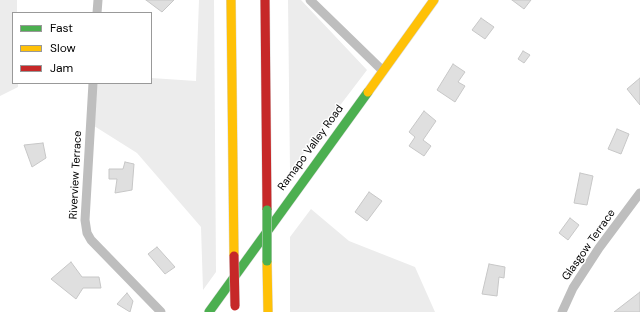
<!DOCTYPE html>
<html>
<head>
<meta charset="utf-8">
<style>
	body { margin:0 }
	#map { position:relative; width:640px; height:312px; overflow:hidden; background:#fff; font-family:"DM Sans",sans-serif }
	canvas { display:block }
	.legend { position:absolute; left:12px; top:12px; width:140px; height:72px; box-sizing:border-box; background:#fff; border:1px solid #999; margin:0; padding:5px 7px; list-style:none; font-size:12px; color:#000 }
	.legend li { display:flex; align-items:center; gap:8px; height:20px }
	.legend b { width:20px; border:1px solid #999 }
</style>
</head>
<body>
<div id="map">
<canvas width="640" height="312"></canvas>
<ul class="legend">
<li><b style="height:5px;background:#4caf50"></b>Fast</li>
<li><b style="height:5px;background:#ffc107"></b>Slow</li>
<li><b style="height:5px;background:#c62828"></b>Jam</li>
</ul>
</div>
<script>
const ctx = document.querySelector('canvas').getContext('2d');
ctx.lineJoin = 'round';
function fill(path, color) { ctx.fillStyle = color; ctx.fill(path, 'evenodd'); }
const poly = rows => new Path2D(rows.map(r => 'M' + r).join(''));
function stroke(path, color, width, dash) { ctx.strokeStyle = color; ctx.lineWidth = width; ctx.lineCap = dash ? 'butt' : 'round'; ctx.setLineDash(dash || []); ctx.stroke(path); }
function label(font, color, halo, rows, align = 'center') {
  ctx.font = font + ' "DM Sans",sans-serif'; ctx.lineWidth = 3; ctx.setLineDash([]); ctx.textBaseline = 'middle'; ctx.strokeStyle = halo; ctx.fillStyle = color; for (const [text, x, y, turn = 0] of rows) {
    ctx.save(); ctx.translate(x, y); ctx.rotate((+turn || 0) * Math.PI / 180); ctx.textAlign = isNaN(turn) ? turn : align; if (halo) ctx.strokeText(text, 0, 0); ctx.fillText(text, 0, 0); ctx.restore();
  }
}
fill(poly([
	[0,0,17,0,17,13,13,13,13,83,18,83,18,87,0,96],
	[199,0,214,0,216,272,203,290,201,227,137,153,91,124,91,83,151,83,151,78,196,81],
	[288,0,301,0,367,70,290,171],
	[311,209,349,241,415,267,435,312,290,312,290,237]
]), '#ececec');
const building = poly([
	[146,0,174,0,162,12,146,0],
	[512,0,531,0,524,9,512,0],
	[481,18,494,27,485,39,472,30,481,18],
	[523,51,530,55,524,63,518,59,523,51],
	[453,64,465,72,458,82,465,86,455,102,437,90,453,64],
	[640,78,640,105,627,89,640,78],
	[424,111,436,121,423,140,431,146,424,156,409,146,415,137,409,132,424,111],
	[617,129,629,134,621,154,608,149,617,129],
	[43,143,46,158,32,167,24,145,43,143],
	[125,162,134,164,132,190,115,193,117,179,109,179,109,169,123,169,125,162],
	[580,173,593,176,587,205,574,203,580,173],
	[369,192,382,201,367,221,355,212,369,192],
	[570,218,579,225,568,240,559,233,570,218],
	[157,247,175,267,165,274,148,254,157,247],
	[71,262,82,277,99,277,101,288,83,288,76,299,51,279,71,262],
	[489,264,505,267,504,278,499,277,497,296,482,294,489,264],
	[640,292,640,312,614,312,640,292],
	[127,293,133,301,130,312,117,304,127,293]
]);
fill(building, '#dfdfdf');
stroke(building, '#c7c7c7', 1);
const fast = poly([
	[209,312,368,92]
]);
const slow = poly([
	[231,0,234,256],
	[368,92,434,0],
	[267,261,268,312]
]);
const jam = poly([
	[265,0,267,210]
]);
stroke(fast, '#dbdbdb', 10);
stroke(slow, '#dbdbdb', 10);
stroke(jam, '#dbdbdb', 10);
stroke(poly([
	[310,0,382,70],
	[97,13,98,0],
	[93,83,85,220,87,233,91,240,161,312],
	[562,312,573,288,599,248,640,193]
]), '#bebebe', 9);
stroke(fast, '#4caf50', 9);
stroke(slow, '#ffc107', 9);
stroke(jam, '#c62828', 9);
const fastBridge = poly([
	[267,210,267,261]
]);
const jamBridge = poly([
	[234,256,235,306]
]);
stroke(fastBridge, '#dbdbdb', 10, []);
stroke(jamBridge, '#dbdbdb', 10, []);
stroke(fastBridge, '#4caf50', 9);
stroke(jamBridge, '#c62828', 9);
label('11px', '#000', '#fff', [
	["Ramapo Valley Road",311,148,-54],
	["Riverview Terrace",76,175,-87],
	["Glasgow Terrace",589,245,-55]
]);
</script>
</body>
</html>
